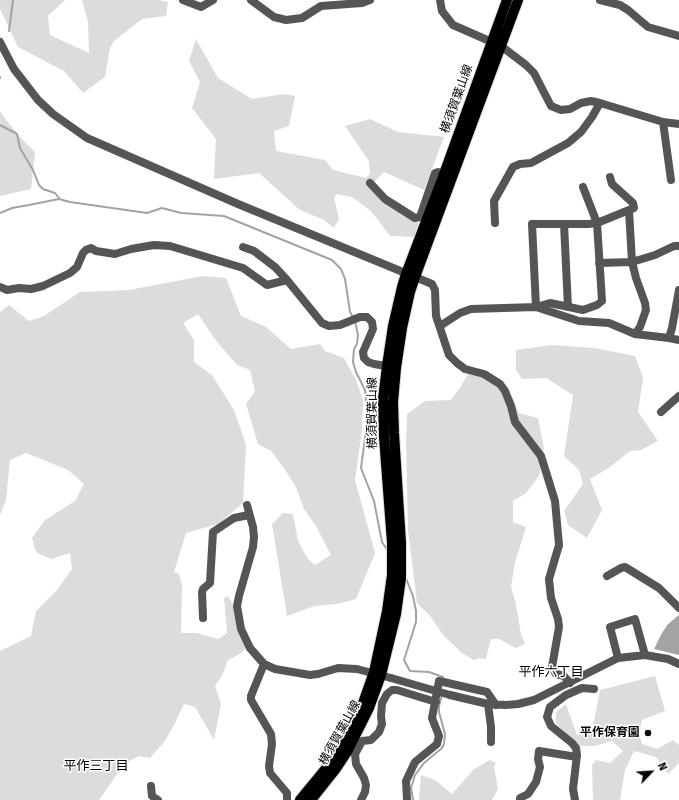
<!DOCTYPE html>
<html>
<head>
<meta charset="utf-8">
<style>
	body { margin:0 }
	#map { position:relative; width:679px; height:800px; overflow:hidden; background:#fff; font-family:"Fira Sans",sans-serif }
	canvas { display:block }
	.north { position:absolute; left:631px; top:752px; width:40px; height:40px; -webkit-text-stroke:3px #fff; paint-order:stroke; rotate:65deg; font-size:11px; font-weight:700; line-height:16px; text-align:center; color:#000 }
	.north::after { content:''; display:block; margin:auto; width:14px; height:18px; background:#000; clip-path:polygon(50% 0,100% 100%,50% 72%,0 100%) }
</style>
</head>
<body>
<div id="map">
<canvas width="679" height="800"></canvas>
<div class="north">N</div>
</div>
<script>
const ctx = document.querySelector('canvas').getContext('2d');
ctx.lineJoin = 'round';
function fill(path, color) { ctx.fillStyle = color; ctx.fill(path, 'evenodd'); }
const poly = rows => new Path2D(rows.map(r => 'M' + r).join(''));
function stroke(path, color, width, dash) { ctx.strokeStyle = color; ctx.lineWidth = width; ctx.lineCap = dash ? 'butt' : 'round'; ctx.setLineDash(dash || []); ctx.stroke(path); }
function label(font, color, halo, rows, align = 'center') {
  ctx.font = font + ' "Fira Sans","Noto Sans JP",sans-serif'; ctx.lineWidth = 3; ctx.setLineDash([]); ctx.textBaseline = 'middle'; ctx.strokeStyle = halo; ctx.fillStyle = color; for (const [text, x, y, turn = 0] of rows) {
    ctx.save(); ctx.translate(x, y); ctx.rotate((+turn || 0) * Math.PI / 180); ctx.textAlign = isNaN(turn) ? turn : align; if (halo) ctx.strokeText(text, 0, 0); ctx.fillText(text, 0, 0); ctx.restore();
  }
}
fill(poly([
	[0,0,65,0,48,16,50,35,89,53,88,22,82,0,159,0,168,2,166,16,142,19,114,41,110,48,105,77,83,93,64,71,18,47,0,9],
	[196,39,218,78,252,99,284,94,295,96,289,126,274,131,276,151,325,160,333,170,366,178,370,174,369,161,345,126,370,119,398,132,444,137,424,190,384,172,370,186,420,224,416,237,390,236,371,211,352,197,337,194,334,198,339,219,334,228,324,220,300,210,259,173,214,179,216,139,192,108,200,82,189,61],
	[0,111,6,120,22,139,35,152,31,189,0,196],
	[203,276,226,278,241,316,266,327,291,349,320,344,325,351,344,358,356,380,363,400,362,430,355,480,375,553,356,599,337,604,314,606,287,616,272,524,283,513,293,514,298,541,308,559,315,565,331,555,316,526,304,509,296,487,283,467,271,451,258,444,246,404,255,391,250,370,237,365,217,342,198,314,183,323,194,340,194,362,212,375,234,410,246,445,243,503,218,524,186,533,174,572,179,574,182,585,181,633,197,633,218,639,227,633,224,598,228,596,233,605,246,648,241,653,227,661,223,674,215,686,221,704,214,740,195,707,184,704,175,723,165,741,150,758,139,756,125,763,99,800,0,800,0,651,31,636,36,611,57,590,72,569,70,553,51,559,36,552,32,538,45,520,75,501,84,484,68,470,26,453,10,460,6,500,0,515,0,312,9,305,29,321,44,316,80,292,129,290],
	[552,345,594,348,635,356,643,378,638,412,658,441,641,450,630,451,610,467,590,479,602,510,587,538,568,525,564,511,583,484,579,470,564,456,573,395,546,378,522,379,516,370,516,350],
	[468,374,485,377,508,393,513,399,519,413,538,418,544,448,539,476,526,493,513,501,513,522,526,527,515,563,511,586,516,605,521,634,525,644,516,648,499,639,491,639,486,659,479,658,474,660,462,653,444,636,430,616,417,603,408,530,406,443,407,414,425,401,451,400,461,386],
	[655,676,665,711,642,720,639,734,642,744,657,749,673,740,679,745,679,763,668,774,656,757,634,751,625,770,620,800,593,800,592,765,596,760,610,763,623,751,612,741,594,746,579,746,568,738,556,723,556,712,566,704,577,735,593,727,600,690],
	[490,760,496,763,494,767,498,789,492,800,419,800,421,775,435,780,452,794,473,770]
]), '#dcdcdc');
fill(poly([
	[679,615,679,655,654,649,662,633,668,624]
]), '#a3a3a3');
stroke(poly([
	[9,31,13,0],
	[0,78,0,77],
	[0,125,17,134,20,148,33,170,39,185,43,189,55,193,59,198],
	[0,213,12,208,29,205,59,199,70,202,147,213,162,208,181,213,224,216,332,260,341,269,345,279,350,312,353,317],
	[355,321,358,335,357,344,354,349,353,362,356,372,365,390,368,416,361,468,374,501,382,542,388,551],
	[405,576,413,596,416,611,416,622,404,660,410,671,429,672,443,677,443,680],
	[413,800,411,788,415,775,424,763,442,748,444,744,445,734,439,712,439,706,442,695]
]), '#a3a3a3', 2);
const major = poly([
	[300,800,328,766,340,747,362,706,374,672,387,611,392,575,392,542,384,437,383,399,387,366,393,326,402,287,406,274,444,174,507,0],
	[311,800,335,770,347,752,369,708,381,675,396,614,401,578,401,543,394,433,393,402,396,368,402,328,410,292,415,277,518,0]
]);
stroke(major, '#dbdbdb', 12);
stroke(poly([
	[183,0,201,7,213,0],
	[251,0,274,17,286,20,302,18,321,6,362,3,370,0],
	[440,0,442,11,453,25,501,46,526,65,534,73,551,106,561,110,570,109,581,103,591,101,600,103],
	[600,0,620,5,628,10,648,27,679,36],
	[0,42,14,69,38,100,53,114,87,138,238,204,432,284,435,290,436,316,449,355,457,363,465,369,484,374,500,384,505,391,511,406,515,422,541,456,555,501,559,545,549,579,551,598,558,619,559,627,552,667,556,674,564,676,570,683],
	[663,122,671,180],
	[370,183,385,199,415,218,420,217,435,173,438,172,449,176],
	[583,187,597,223,602,301,597,305,583,310,550,303,536,307,532,224,588,224,597,223,634,208,633,203,612,184,610,177],
	[629,210,632,262,636,278,645,303,646,310,640,327,635,334],
	[495,223,494,201,513,167,520,164,531,163,568,143,581,132,592,117,600,103,663,122,679,124],
	[564,224,568,307],
	[243,247,254,251,275,267,287,280],
	[599,263,632,262,655,255,674,246,679,246],
	[0,287,7,290,19,288,31,289,43,286,70,273,77,267,83,253,86,250,91,248,96,251,115,254,131,249,154,245,170,246,243,268,267,285,287,280,322,323,329,326,340,325,360,317,367,317,372,322,373,329,363,352,364,358,368,362,374,364,392,367],
	[440,326,460,313,471,309,536,307,579,321,609,323,635,334,669,338,679,340],
	[669,338,672,328,679,290],
	[661,412,679,396],
	[247,505,253,527,254,537,253,547,239,596,237,606,241,629,250,648,264,664,275,669,310,675,318,674,338,668,357,669,391,678],
	[607,576,621,568,625,567,659,588,679,608],
	[203,618,202,592,203,589,210,583,213,532,234,518,249,515],
	[618,658,610,627,635,619,645,655],
	[264,664,251,696,251,700,271,734,272,744,269,766,270,773,287,793,287,800],
	[450,695,488,704,506,705,518,704,534,700,618,658,645,655,668,659,679,664],
	[488,704,491,727,491,742],
	[151,786,152,796,158,800],
	[361,800,365,792,366,785,364,778,356,764,355,754,362,741,371,740,379,732,382,724,381,716,382,703,387,694,392,690,397,690,436,702],
	[407,800,406,781,415,762,437,744,439,736,432,718,439,681,487,692,496,705],
	[520,800,520,798,528,794,536,782,540,767,538,759,539,751,577,757],
	[575,800,573,789,577,755,576,748,572,743,551,726,547,717,550,707,566,695,582,688,594,689]
]), '#555', 8);
stroke(major, '#000', 10);
stroke(poly([
	[391,678,450,695]
]), '#555', 8);
for (const [x, y, r, color] of [
	[648,733,4,"#000"]
]) { const dot = new Path2D(); dot.arc(x, y, r, 0, 2 * Math.PI); ctx.fillStyle = color; ctx.fill(dot); stroke(dot, '#fff', 1.5); }
label('12px', '#000', '#fff', [
	["横須賀葉山線",457,99,-70],
	["横須賀葉山線",373,413,-90],
	["横須賀葉山線",340,733,-61]
]);
label('bold 12px', '#000', '#fff', [
	["平作保育園",640,733]
], 'right');
label('13px', '#000', '#fff', [
	["平作六丁目",551,672],
	["平作三丁目",96,766]
]);
</script>
</body>
</html>
